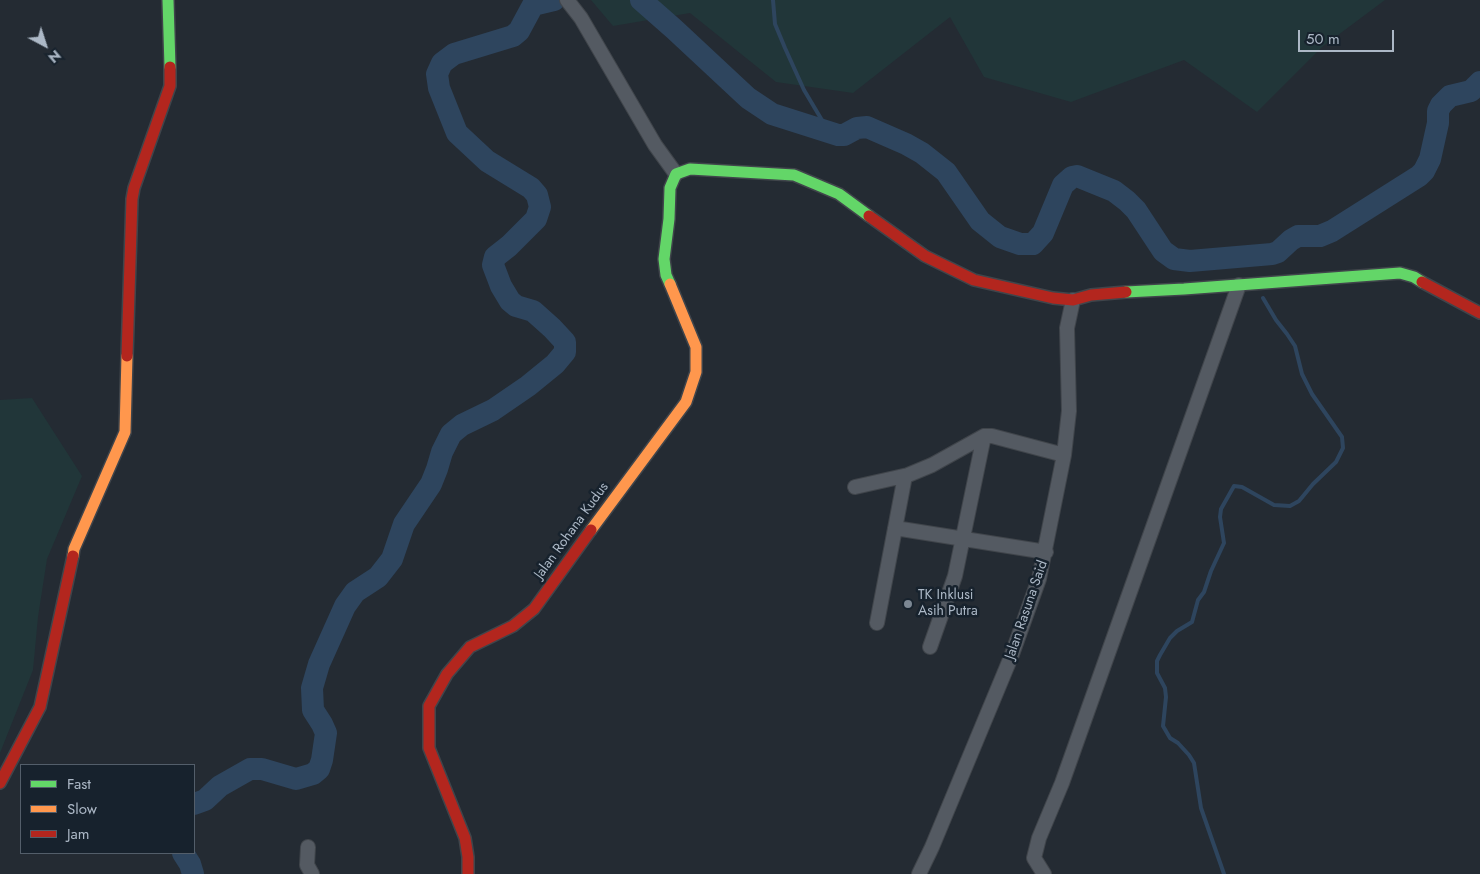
<!DOCTYPE html>
<html>
<head>
<meta charset="utf-8">
<style>
	body { margin:0 }
	#map { position:relative; width:1480px; height:874px; overflow:hidden; background:#242b33; font-family:Jost,sans-serif }
	canvas { display:block }
	.legend { position:absolute; left:20px; top:764px; width:175px; height:90px; box-sizing:border-box; background:#17222d; border:1px solid #535e6a; margin:0; padding:6px 9px; list-style:none; font-size:15px; color:#acb8c6 }
	.legend li { display:flex; align-items:center; gap:10px; height:25px }
	.legend b { width:25px; border:1px solid #535e6a }
	.north { position:absolute; left:20px; top:20px; width:50px; height:50px; -webkit-text-stroke:4px #17222d; paint-order:stroke; rotate:140deg; font-size:14px; font-weight:700; line-height:20px; text-align:center; color:#acb8c6 }
	.north::after { content:''; display:block; margin:auto; width:18px; height:22px; background:#acb8c6; clip-path:polygon(50% 0,100% 100%,50% 72%,0 100%) }
	.scale { position:absolute; left:1298px; top:30px; width:96px; height:22px; box-sizing:border-box; border:2px solid #acb8c6; border-top:0; padding-left:6px; font-size:15px; line-height:18px; white-space:nowrap; color:#acb8c6; -webkit-text-stroke:4px #17222d; paint-order:stroke }
</style>
</head>
<body>
<div id="map">
<canvas width="1480" height="874"></canvas>
<ul class="legend">
<li><b style="height:6px;background:#63d668"></b>Fast</li>
<li><b style="height:6px;background:#ff974d"></b>Slow</li>
<li><b style="height:6px;background:#b3261e"></b>Jam</li>
</ul>
<div class="north">N</div>
<div class="scale">50 m</div>
</div>
<script>
const ctx = document.querySelector('canvas').getContext('2d');
ctx.lineJoin = 'round';
function fill(path, color) { ctx.fillStyle = color; ctx.fill(path, 'evenodd'); }
const poly = rows => new Path2D(rows.map(r => 'M' + r).join(''));
function stroke(path, color, width, dash) { ctx.strokeStyle = color; ctx.lineWidth = width; ctx.lineCap = dash ? 'butt' : 'round'; ctx.setLineDash(dash || []); ctx.stroke(path); }
function label(font, color, halo, rows, align = 'center') {
  ctx.font = font + ' Jost,sans-serif'; ctx.lineWidth = 5; ctx.setLineDash([]); ctx.textBaseline = 'middle'; ctx.strokeStyle = halo; ctx.fillStyle = color; for (const [text, x, y, turn = 0] of rows) {
    ctx.save(); ctx.translate(x, y); ctx.rotate((+turn || 0) * Math.PI / 180); ctx.textAlign = isNaN(turn) ? turn : align; if (halo) ctx.strokeText(text, 0, 0); ctx.fillText(text, 0, 0); ctx.restore();
  }
}
fill(poly([
	[591,0,1385,0,1322,47,1257,112,1184,60,1071,102,984,77,950,17,853,93,776,82,690,13,613,26],
	[32,398,82,476,47,559,38,617,33,670,0,753,0,400]
]), '#213639');
stroke(poly([
	[773,0,775,24,785,48,804,90,829,132],
	[1224,874,1201,808,1194,763,1189,755,1178,743,1170,738,1163,726,1166,697,1165,688,1157,673,1157,661,1160,655,1170,638,1177,631,1192,622,1198,600,1204,592,1211,571,1224,543,1220,517,1221,509,1234,486,1242,487,1274,505,1290,506,1299,501,1313,484,1336,462,1343,448,1342,437,1312,394,1302,374,1295,346,1287,334,1276,320,1263,298]
]), '#2e455e', 4);
stroke(poly([
	[641,0,674,29,748,98,772,114,838,135,844,135,857,128,867,127,906,144,922,153,946,172,980,221,1000,237,1020,244,1033,244,1043,233,1063,185,1072,177,1077,176,1114,191,1127,201,1136,210,1163,251,1174,259,1190,261,1272,254,1278,252,1291,240,1298,236,1320,236,1332,231,1419,176,1424,171,1430,159,1438,123,1438,111,1441,105,1450,96,1471,91,1480,82],
	[194,804,205,800,220,786,250,769,262,769,296,779,313,774,319,769,322,760,326,733,322,724,313,710,312,688,319,664,345,606,355,592,378,577,392,559,404,524,431,484,437,469,442,452,451,434,462,425,493,410,528,386,555,364,565,352,565,342,552,328,533,311,516,306,510,301,501,286,493,265,495,257,509,246,536,219,540,207,537,195,531,188,487,161,457,133,439,88,437,74,442,63,454,54,513,36,519,31,533,5,554,0],
	[183,853,190,864,193,874]
]), '#2e455e', 22);
const street = poly([
	[567,0,581,18,655,145,676,174],
	[855,487,908,475,932,465,984,436,992,436,1064,455],
	[895,528,1046,552],
	[877,623,905,476],
	[930,647,955,576,984,436],
	[308,847,307,865,312,874],
	[919,874,932,847,1011,657,1039,579,1064,455,1069,411,1067,328,1073,300],
	[1044,874,1034,858,1039,838,1062,783,1239,285]
]);
const fast = poly([
	[168,0,170,67],
	[670,284,666,275,664,259,669,219,670,188,676,174,690,169,794,175,839,194,869,216],
	[1126,292,1184,289,1400,273,1414,277,1422,282]
]);
const slow = poly([
	[591,530,686,402,696,372,696,347,670,284],
	[73,556,74,549,125,432,127,356]
]);
const jam = poly([
	[869,216,925,256,974,280,1053,298,1073,300,1091,295,1126,292],
	[1422,282,1480,313],
	[127,356,132,199,134,188,170,86,170,67],
	[0,783,40,707,73,556],
	[468,874,468,857,465,838,429,748,429,706,447,674,470,647,513,626,534,609,591,530]
]);
stroke(street, '#40454b', 16);
stroke(fast, '#40454b', 14);
stroke(slow, '#40454b', 14);
stroke(jam, '#40454b', 14);
stroke(street, '#545a62', 14);
stroke(fast, '#63d668', 11);
stroke(slow, '#ff974d', 11);
stroke(jam, '#b3261e', 11);
for (const [x, y, r, color] of [
	[908,604,5,"#7c8793"]
]) { const dot = new Path2D(); dot.arc(x, y, r, 0, 2 * Math.PI); ctx.fillStyle = color; ctx.fill(dot); stroke(dot, '#17222d', 2); }
label('14px', '#acb8c6', '#17222d', [
	["Jalan Rohana Kudus",572,531,-54],
	["Jalan Rasuna Said",1027,610,-71]
]);
label('14px', '#acb8c6', '#17222d', [
	["TK Inklusi",918,596],
	["Asih Putra",918,612]
], 'left');
</script>
</body>
</html>
